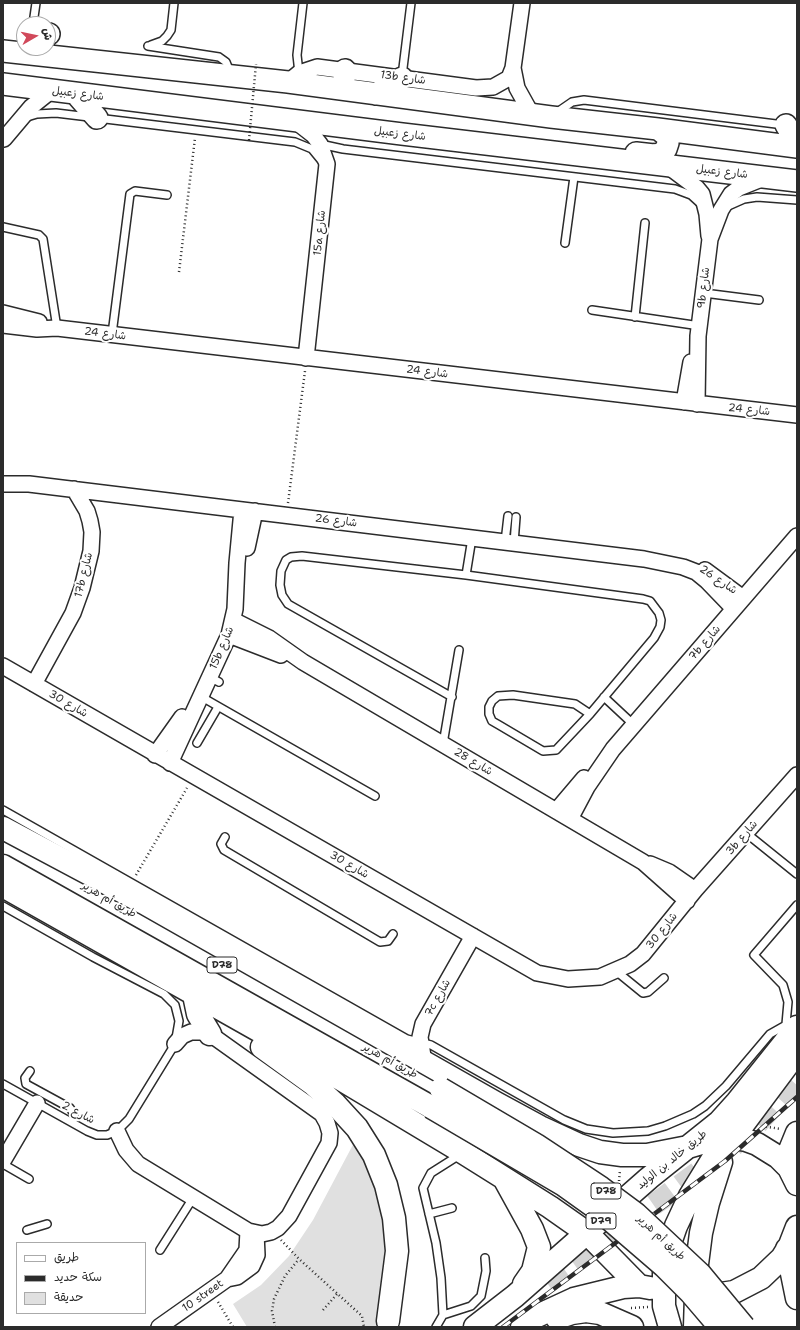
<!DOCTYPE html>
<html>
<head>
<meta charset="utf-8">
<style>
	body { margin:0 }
	#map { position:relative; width:800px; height:1330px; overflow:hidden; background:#fff; font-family:"Shantell Sans","Playpen Sans Arabic",sans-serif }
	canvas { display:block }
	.frame { position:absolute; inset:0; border:4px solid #2b2b2b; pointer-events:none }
	.legend { position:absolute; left:16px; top:1242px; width:130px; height:72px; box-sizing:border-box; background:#fff; border:1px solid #aaa; margin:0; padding:5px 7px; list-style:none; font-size:12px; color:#2b2b2b }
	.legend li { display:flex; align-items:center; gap:8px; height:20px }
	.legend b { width:20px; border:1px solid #aaa }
	.north { position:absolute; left:16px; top:16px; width:40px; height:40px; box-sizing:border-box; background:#fff; border:1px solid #aaa; border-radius:50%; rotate:81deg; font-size:11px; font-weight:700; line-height:16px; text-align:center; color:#2b2b2b }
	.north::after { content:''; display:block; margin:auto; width:14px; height:18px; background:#d1495b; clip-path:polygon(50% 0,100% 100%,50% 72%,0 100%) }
</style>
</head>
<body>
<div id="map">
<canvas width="800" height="1330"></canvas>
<div class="frame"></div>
<ul class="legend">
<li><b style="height:5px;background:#fff"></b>طريق</li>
<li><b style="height:5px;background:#2b2b2b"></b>سكة حديد</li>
<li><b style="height:11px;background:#e0e0e0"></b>حديقة</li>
</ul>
<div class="north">ش</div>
</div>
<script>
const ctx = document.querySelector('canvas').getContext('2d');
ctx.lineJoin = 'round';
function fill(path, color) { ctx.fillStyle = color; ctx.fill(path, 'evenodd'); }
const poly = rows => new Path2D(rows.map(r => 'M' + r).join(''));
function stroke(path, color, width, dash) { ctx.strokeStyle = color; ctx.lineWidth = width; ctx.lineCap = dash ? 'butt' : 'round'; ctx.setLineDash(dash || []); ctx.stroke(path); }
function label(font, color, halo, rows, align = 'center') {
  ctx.font = font + ' "Shantell Sans","Playpen Sans Arabic",sans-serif'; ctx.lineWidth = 4; ctx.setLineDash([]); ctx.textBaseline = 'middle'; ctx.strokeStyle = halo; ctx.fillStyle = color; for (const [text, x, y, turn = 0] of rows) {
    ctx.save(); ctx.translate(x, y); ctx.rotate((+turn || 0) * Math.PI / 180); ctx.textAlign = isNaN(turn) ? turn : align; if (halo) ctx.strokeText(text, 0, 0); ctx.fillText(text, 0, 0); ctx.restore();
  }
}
fill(poly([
	[356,1139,379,1179,390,1256,384,1307,378,1327,247,1327,233,1304,261,1285,289,1256,313,1220]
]), '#e0e0e0');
stroke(poly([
	[545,1280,663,1198,732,1147,757,1124,797,1080]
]), '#d5d5d5', 22, [22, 11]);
const service = poly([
	[33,24,36,3],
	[151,45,162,41,167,36,171,30,174,3],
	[148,46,219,57,226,62,230,72],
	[299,73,297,55,303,3],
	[402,76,411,3],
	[556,113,572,102,584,100,784,125],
	[27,117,37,114,56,113,295,142,312,149,321,160],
	[320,144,343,149,675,189,691,195,702,205],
	[726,207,744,199,757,197,797,200],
	[3,227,39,235,43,239,57,328],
	[565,243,574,177],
	[704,293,759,300],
	[592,310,700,326],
	[635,317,645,223],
	[112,334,130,194,135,191,167,195],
	[505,542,508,516],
	[514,543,516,517],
	[466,575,472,538],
	[209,677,219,682],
	[200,696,375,796],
	[452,697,288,604,282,595,280,585,281,571,286,560,291,557,302,556,466,575,643,599,650,601,659,613,661,620,660,627,654,638,590,714,556,750,543,751,499,725,492,721,489,714,489,707,492,701,498,696,513,695,575,704,590,714],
	[604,697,634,725],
	[197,743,218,707],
	[443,744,459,650],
	[3,810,407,1039,431,1045,564,1120,586,1129,613,1133,648,1131,665,1126,693,1114,705,1106,726,1086,770,1034,793,1021],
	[746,833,797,874],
	[225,837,221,844,224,850,380,942,388,941,393,934],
	[3,906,93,957,164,994,175,1005,179,1021,175,1044,129,1119,117,1131,107,1135,97,1135,87,1131,3,1084],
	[616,971,643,993,648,992,664,978],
	[786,1024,788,1002,783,985,754,955,797,905],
	[30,1071,25,1078,26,1084,70,1108,74,1114,73,1123],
	[3,1164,29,1179],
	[429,1214,452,1208],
	[27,1230,47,1224],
	[160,1250,193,1198],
	[443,1315,471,1306,481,1296,486,1271,485,1258],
	[436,1327,443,1315,441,1278,436,1243,423,1188,431,1173,461,1154]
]);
const minor = poly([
	[513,68,517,88,532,115],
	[288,82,299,73,317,67,476,88,493,87,509,78,513,68,522,3],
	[295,121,313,135,320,144,327,164,306,358],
	[4,139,31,107,51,91],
	[669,167,697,188,702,194,707,214,709,236],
	[3,313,39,322],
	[3,325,37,329,57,328,797,415],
	[684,402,691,362],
	[697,404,698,336,710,239,721,210,731,194,739,188,764,178],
	[3,484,29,484,644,559,683,567,696,572,707,581,734,609],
	[247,548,255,511],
	[705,570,743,598],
	[233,620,269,638,303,662,643,862,687,901],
	[229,635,281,655],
	[3,666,537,973,568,979,600,977,630,964,643,954,695,890,797,775],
	[34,684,73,613,82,588,91,551,92,532,90,521,87,511,74,489],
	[155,755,182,717],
	[170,763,229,635,235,609,237,563,242,510],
	[556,811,584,778],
	[570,819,587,787,613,749,797,536],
	[650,864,669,872,695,890],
	[424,1063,420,1037,423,1024,473,936],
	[117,1131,126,1150,138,1164,248,1231,262,1234,271,1232,278,1228,289,1216,329,1143,330,1133,327,1123,322,1114,210,1034,201,1032,191,1032,182,1036,175,1044],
	[3,1161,37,1103],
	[227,1279,237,1277,252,1266,257,1255,256,1233],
	[159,1327,227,1279,247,1250,248,1231]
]);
const secondary = poly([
	[48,34,49,34],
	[3,51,288,82,551,117,658,129,797,147],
	[3,84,402,134,797,181],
	[343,89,345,70],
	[76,94,97,118],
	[376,94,402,78],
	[786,125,797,143],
	[636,153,654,155,661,154,666,149,668,143,667,136,658,129]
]);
const primary = poly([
	[3,828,144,903,496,1103,540,1127,579,1145,600,1152,622,1155,647,1155,688,1147,708,1141,733,1138,746,1140,757,1144,778,1157,789,1168,797,1184],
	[3,866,431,1107],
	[3,886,274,1039,464,1153,550,1207,587,1233,639,1286],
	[194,995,198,1014,210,1034],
	[262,1047,313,1084,335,1104,357,1128,374,1155,386,1185,394,1218,397,1251,388,1321],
	[789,1168,788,1155,797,1133],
	[505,1180,532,1229,539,1247,533,1271,524,1284],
	[787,1249,797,1298],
	[701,1297,734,1292,761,1278,782,1258,790,1245,797,1227],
	[557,1318,572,1313,586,1311,600,1313,632,1327],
	[475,1327,515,1296,649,1178,719,1122,737,1102,797,1027],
	[522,1327,535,1317,574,1299,623,1287,639,1286,650,1288],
	[670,1327,664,1306,664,1273,668,1249,676,1226,690,1196,714,1157,733,1138,797,1052],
	[695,1327,697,1264,701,1233,708,1203,721,1162]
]);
stroke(service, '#2b2b2b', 10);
stroke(minor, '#2b2b2b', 18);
stroke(secondary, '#2b2b2b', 24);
stroke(primary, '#2b2b2b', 25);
stroke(poly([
	[179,272,195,138],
	[288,503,305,371],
	[136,875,187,788],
	[762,1126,781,1129],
	[619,1181,620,1170],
	[281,1240,299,1259,362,1316,364,1327],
	[218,1302,233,1327],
	[631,1308,648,1307],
	[323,1310,338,1293],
	[275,1327,272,1311,274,1299,285,1276,299,1259]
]), '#2b2b2b', 2.5, [1, 3]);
stroke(service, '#fff', 7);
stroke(minor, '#fff', 15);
stroke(secondary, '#fff', 21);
stroke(primary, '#fff', 22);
const rail = poly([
	[503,1327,725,1161,797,1097]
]);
stroke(rail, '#2b2b2b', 4.5);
stroke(rail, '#fff', 3, [9]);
const primaryBridge = poly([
	[441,1089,536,1145,601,1188,636,1214,700,1274,744,1327],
	[431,1107,564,1185,599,1210,664,1266,691,1293,720,1327]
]);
stroke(primaryBridge, '#2b2b2b', 25, []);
stroke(poly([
	[249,140,256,64]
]), '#2b2b2b', 2.5, [1, 3]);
stroke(primaryBridge, '#fff', 22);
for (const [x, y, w] of [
	[222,965,30],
	[606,1191,30],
	[601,1221,30]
]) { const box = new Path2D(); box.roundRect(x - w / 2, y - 8, w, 16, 3); ctx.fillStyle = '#fff'; ctx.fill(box); stroke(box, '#2b2b2b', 1); }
label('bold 10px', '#2b2b2b', null, [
	["D78",222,965],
	["D78",606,1191],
	["D79",601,1221]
]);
label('11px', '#2b2b2b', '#fff', [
	["13b شارع",403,78,8],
	["شارع زعبيل",78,94,7],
	["شارع زعبيل",400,134,7],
	["شارع زعبيل",722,172,7],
	["15a شارع",320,233,-84],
	["9b شارع",704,288,-83],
	["شارع 24",105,334,7],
	["شارع 24",427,372,7],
	["شارع 24",749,410,6],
	["شارع 26",336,521,7],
	["17b شارع",84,575,-76],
	["شارع 26",718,580,34],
	["7b شارع",705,643,-49],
	["15b شارع",222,648,-67],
	["شارع 30",68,704,30],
	["شارع 28",473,762,31],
	["3b شارع",742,838,-49],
	["شارع 30",349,865,30],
	["طريق أم هرير",109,900,30],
	["شارع 30",662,931,-51],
	["7c شارع",438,998,-60],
	["طريق أم هرير",390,1061,29],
	["شارع 2",78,1113,28],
	["طريق خالد بن الوليد",672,1160,-39],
	["طريق أم هرير",661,1238,43],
	["10 street",203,1296,-35]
]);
</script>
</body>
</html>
